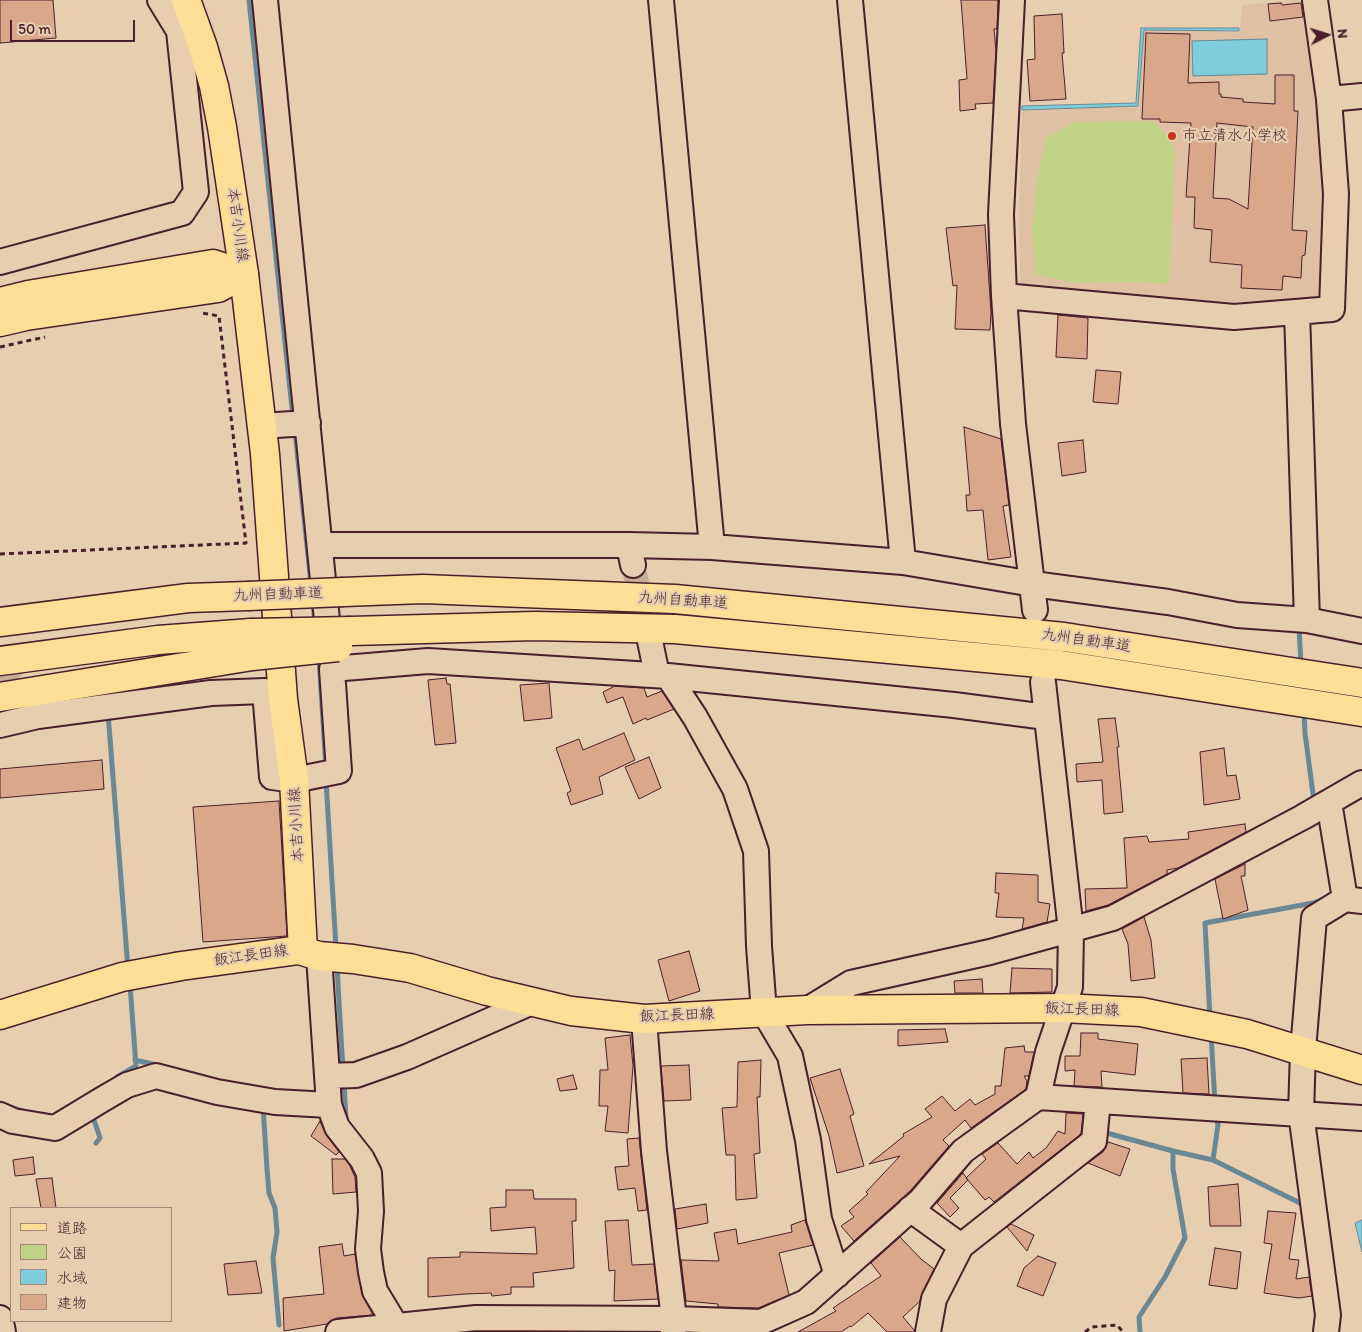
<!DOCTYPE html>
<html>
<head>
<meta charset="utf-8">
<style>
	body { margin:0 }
	#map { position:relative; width:1362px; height:1332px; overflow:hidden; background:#e6ceaf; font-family:Itim,"Klee One",sans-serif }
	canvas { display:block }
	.legend { position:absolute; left:10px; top:1207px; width:162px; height:115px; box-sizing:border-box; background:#e6ceaf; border:1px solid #a8887a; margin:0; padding:6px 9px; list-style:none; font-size:15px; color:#4a1f2b }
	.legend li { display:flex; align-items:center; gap:10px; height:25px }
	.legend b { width:25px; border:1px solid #a8887a }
	.north { position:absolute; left:1302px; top:10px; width:50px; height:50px; -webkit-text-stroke:4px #e6ceaf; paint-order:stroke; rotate:85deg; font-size:14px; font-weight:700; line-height:20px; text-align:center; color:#4a1f2b }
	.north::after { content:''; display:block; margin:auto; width:18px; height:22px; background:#4a1f2b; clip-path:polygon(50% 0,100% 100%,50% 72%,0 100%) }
	.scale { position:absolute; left:10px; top:20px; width:125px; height:22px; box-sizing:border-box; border:2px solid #4a1f2b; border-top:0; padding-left:6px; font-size:15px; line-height:18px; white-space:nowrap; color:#4a1f2b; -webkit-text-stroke:4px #e6ceaf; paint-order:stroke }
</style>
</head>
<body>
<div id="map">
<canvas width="1362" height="1332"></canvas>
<ul class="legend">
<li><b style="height:6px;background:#fcde96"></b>道路</li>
<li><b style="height:14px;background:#bfd287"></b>公園</li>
<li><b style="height:14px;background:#7ecddc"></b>水域</li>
<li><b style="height:14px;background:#d9a88b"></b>建物</li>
</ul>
<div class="north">N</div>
<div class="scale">50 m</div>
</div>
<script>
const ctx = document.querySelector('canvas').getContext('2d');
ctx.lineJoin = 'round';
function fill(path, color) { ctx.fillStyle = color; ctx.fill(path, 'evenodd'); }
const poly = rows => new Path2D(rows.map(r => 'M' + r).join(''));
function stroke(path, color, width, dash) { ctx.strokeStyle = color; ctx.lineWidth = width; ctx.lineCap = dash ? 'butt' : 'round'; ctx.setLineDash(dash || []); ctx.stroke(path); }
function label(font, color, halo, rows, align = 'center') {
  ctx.font = font + ' Itim,"Klee One",sans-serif'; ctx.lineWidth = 4.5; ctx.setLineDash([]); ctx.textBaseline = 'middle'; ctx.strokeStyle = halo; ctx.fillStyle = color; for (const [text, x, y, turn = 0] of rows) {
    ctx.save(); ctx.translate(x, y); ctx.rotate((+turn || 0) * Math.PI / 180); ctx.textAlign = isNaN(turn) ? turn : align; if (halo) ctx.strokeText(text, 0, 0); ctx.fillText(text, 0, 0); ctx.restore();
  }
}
fill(poly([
	[1293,0,1308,0,1329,192,1326,299,1236,312,1020,290,1019,208,1022,111,1138,106,1144,30,1240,32,1242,5]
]), '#dfc0a2');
fill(poly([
	[1152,121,1164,132,1175,149,1169,284,1134,282,1077,283,1035,274,1032,230,1037,181,1046,138,1075,122]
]), '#bfd287');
const water = poly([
	[1141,28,1239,28,1239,31,1144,30,1138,106,1022,110,1022,106,1136,103,1141,28],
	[1267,39,1267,74,1193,76,1192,41,1267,39],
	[1362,1220,1362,1252,1355,1223,1362,1220]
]);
fill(water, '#7ecddc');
stroke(water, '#698795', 1);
stroke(poly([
	[249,0,293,418],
	[295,431,311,584],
	[313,600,315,624],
	[1299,625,1301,667],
	[319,657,326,769],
	[1304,710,1305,733,1313,794,1317,803],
	[108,713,128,969],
	[326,780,336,948],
	[337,967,343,1071],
	[1210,1018,1205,923,1313,903,1324,899],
	[1211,1034,1215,1103],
	[135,1060,161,1066],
	[117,1077,136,1066,130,985],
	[344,1082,346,1120],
	[0,1103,25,1112],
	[263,1106,267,1169,269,1193,275,1208,277,1232,273,1258,279,1325],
	[92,1114,100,1138,96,1143],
	[1216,1114,1218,1125,1213,1160,1306,1206,1306,1207],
	[1103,1132,1173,1151],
	[1140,1332,1139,1317,1165,1277,1185,1238,1173,1169,1173,1151,1213,1160]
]), '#698795', 5);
const building = poly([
	[0,0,53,0,56,38,0,43,0,0],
	[961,0,998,0,997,29,994,29,996,51,993,103,975,104,976,109,960,111,959,80,967,79,961,0],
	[1281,3,1282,5,1301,3,1303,17,1270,21,1268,4,1281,3],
	[1062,14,1064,53,1062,53,1066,99,1030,101,1027,60,1035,59,1034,16,1062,14],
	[1146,33,1190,34,1188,83,1219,82,1219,94,1221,94,1221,97,1243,99,1243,102,1275,104,1275,75,1294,75,1294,111,1298,111,1292,230,1307,231,1305,255,1302,256,1301,278,1283,276,1282,290,1241,288,1242,265,1210,262,1212,230,1194,228,1195,197,1186,197,1191,123,1160,122,1160,119,1142,119,1146,33],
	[1217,123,1253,127,1248,209,1229,199,1213,198,1217,123],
	[985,225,991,312,990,330,955,329,957,285,953,286,946,228,985,225],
	[1058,315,1088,318,1087,359,1056,357,1058,315],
	[1096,370,1121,372,1118,404,1093,402,1096,370],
	[964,427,1001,439,1009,505,1003,506,1011,557,988,560,983,510,967,511,966,495,970,495,964,427],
	[1083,440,1086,472,1062,476,1058,443,1083,440],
	[446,678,447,684,450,684,456,743,435,745,428,680,446,678],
	[549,683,552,718,524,721,520,685,549,683],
	[615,686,644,688,647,697,662,691,674,709,647,720,646,718,633,724,623,697,607,703,603,692,615,686],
	[1115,718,1119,747,1117,747,1123,812,1104,814,1102,780,1077,782,1076,764,1103,762,1098,719,1115,718],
	[624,733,635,760,599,777,603,794,571,805,567,793,571,791,556,748,579,739,583,750,624,733],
	[1224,748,1227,776,1236,775,1240,799,1204,805,1200,752,1224,748],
	[649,757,661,788,639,799,625,767,649,757],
	[102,760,104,789,0,798,0,769,102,760],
	[279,801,287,936,203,942,193,807,279,801],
	[1245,824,1246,832,1178,868,1167,870,1167,874,1108,905,1086,911,1085,889,1127,888,1124,838,1147,836,1149,842,1189,839,1188,832,1245,824],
	[1245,864,1245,876,1241,876,1248,910,1223,919,1215,879,1245,864],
	[996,873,1038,875,1038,902,1050,904,1047,922,1022,929,1024,918,996,917,999,893,995,893,996,873],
	[1144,917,1151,940,1155,978,1131,981,1128,944,1122,929,1144,917],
	[689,951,700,991,669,1001,658,960,689,951],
	[1012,968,1052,969,1052,992,1010,993,1012,968],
	[982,979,983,993,955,993,954,981,982,979],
	[945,1029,948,1042,898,1046,898,1030,945,1029],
	[1081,1033,1098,1033,1098,1039,1138,1044,1135,1075,1101,1071,1102,1087,1074,1086,1075,1070,1065,1071,1065,1056,1080,1056,1081,1033],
	[630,1035,633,1066,628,1133,605,1131,608,1106,599,1106,600,1070,608,1070,605,1038,630,1035],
	[1024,1046,1025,1052,1034,1052,1029,1076,1024,1076,1027,1081,1026,1089,971,1128,965,1120,943,1140,949,1146,910,1191,854,1241,841,1226,854,1217,849,1211,868,1194,866,1192,900,1156,869,1164,904,1136,903,1134,932,1117,925,1109,942,1096,955,1111,970,1099,975,1105,995,1094,995,1086,1001,1086,1005,1048,1024,1046],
	[1207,1058,1209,1094,1183,1093,1181,1059,1207,1058],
	[761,1060,760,1097,757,1097,760,1153,754,1154,757,1198,736,1200,735,1155,726,1155,722,1108,737,1107,738,1062,761,1060],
	[689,1065,691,1100,664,1101,661,1066,689,1065],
	[840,1069,854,1114,850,1116,864,1166,837,1173,829,1136,810,1078,840,1069],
	[573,1075,577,1089,560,1091,557,1079,573,1075],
	[1066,1113,1083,1114,1081,1134,994,1202,989,1197,985,1200,966,1178,986,1159,982,1154,998,1143,1017,1164,1029,1152,1033,1158,1046,1148,1058,1131,1065,1134,1066,1113],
	[320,1121,326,1135,339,1152,336,1155,311,1136,320,1121],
	[639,1138,647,1210,638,1211,635,1188,618,1190,615,1167,629,1166,627,1139,639,1138],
	[1108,1142,1130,1149,1120,1176,1088,1163,1103,1152,1108,1142],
	[33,1157,35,1174,15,1176,13,1160,33,1157],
	[332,1159,345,1159,350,1166,355,1177,356,1192,333,1194,332,1159],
	[963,1173,968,1180,950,1198,959,1208,950,1217,937,1203,963,1173],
	[52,1178,56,1208,41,1208,36,1179,52,1178],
	[1238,1184,1241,1226,1210,1226,1208,1187,1238,1184],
	[506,1190,533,1190,534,1199,576,1199,576,1221,572,1221,574,1268,533,1273,534,1287,511,1287,511,1294,492,1296,491,1293,465,1294,428,1297,428,1258,460,1257,460,1252,537,1254,535,1227,491,1231,490,1208,506,1207,506,1190],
	[706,1204,708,1223,677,1229,675,1209,706,1204],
	[1268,1211,1296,1213,1289,1259,1299,1260,1296,1279,1309,1277,1312,1296,1299,1298,1264,1293,1272,1244,1264,1243,1268,1211],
	[628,1220,632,1265,654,1264,658,1299,614,1301,615,1270,609,1271,605,1221,628,1220],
	[805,1220,813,1245,779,1253,789,1295,758,1308,718,1307,718,1304,686,1301,681,1260,719,1261,714,1233,736,1229,738,1244,792,1232,791,1225,805,1220],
	[1011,1224,1034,1235,1027,1251,1007,1227,1011,1224],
	[900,1237,921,1259,934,1269,922,1293,920,1301,903,1317,914,1330,915,1332,887,1332,868,1313,851,1327,850,1326,841,1332,798,1332,836,1311,833,1308,881,1276,871,1263,900,1237],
	[342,1244,344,1256,355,1254,362,1294,373,1315,337,1318,330,1321,327,1324,284,1331,283,1298,324,1294,319,1247,342,1244],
	[1215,1248,1241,1252,1237,1289,1209,1285,1215,1248],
	[1038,1256,1056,1263,1043,1296,1017,1286,1024,1268,1038,1256],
	[256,1261,262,1293,228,1295,224,1264,256,1261]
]);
fill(building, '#d9a88b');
stroke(building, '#4a1f2b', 1);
stroke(poly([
	[633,565,650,641],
	[0,661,24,695]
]), '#c7ab95', 24, [24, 12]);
const minor = poly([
	[265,0,330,650],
	[661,0,712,547],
	[850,0,903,562],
	[1012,0,1001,214,1004,296,1013,424,1035,610],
	[1329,99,1362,96],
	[0,262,182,213,196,192,179,31,160,0],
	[1004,296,1234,317,1332,309,1336,194,1329,99,1315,0],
	[1297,312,1307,620],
	[261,426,308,423],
	[321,545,629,545,712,547,903,562,1033,584,1168,602,1237,615,1307,620,1362,631],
	[629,545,633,565],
	[650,641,657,675],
	[668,676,695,717,735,789,756,851,759,946,764,1012,790,1056,808,1140,819,1219,837,1275],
	[0,725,38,716,211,693,265,691,272,777,294,780,339,771,332,669,428,661,668,676,954,705,1046,717],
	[1329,802,1345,899,1362,901],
	[319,956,329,1105,337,1127,362,1159,369,1173,371,1211,368,1249,371,1272,375,1291,396,1326],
	[807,1010,851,983,990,952,1113,918,1303,817,1362,783],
	[644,1019,654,1151,674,1319,673,1332],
	[327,1076,356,1075,407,1057,532,1002],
	[1038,1097,1048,1052,1070,987,1071,931,1043,682],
	[0,1115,13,1121,55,1128,103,1099,127,1085,156,1076,217,1092,275,1102,329,1105],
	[910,1209,961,1246,1094,1141,1098,1101],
	[0,1318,3,1332],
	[338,1332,476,1318,674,1319,761,1322,806,1302,920,1201,963,1151,1038,1097,1362,1118],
	[928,1332,934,1299,961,1246],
	[1326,1332,1328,1315,1301,1113,1303,1050,1314,918,1345,899]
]);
const major = poly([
	[186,0,203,47,214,86,222,127,244,274,265,454,283,699,294,780,303,951],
	[0,1015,122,977,181,966,299,950,319,956,353,959,410,968,487,991,571,1011,644,1019,807,1010,1063,1008,1141,1012,1247,1034,1362,1070]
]);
const highway = poly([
	[0,302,28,295,213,264,244,274],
	[0,322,26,316,218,288,244,274],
	[343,592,423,589,675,599,1064,637,1362,683],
	[0,622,188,598,248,596],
	[351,631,535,626,675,629,1061,665,1362,712],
	[0,661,158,640,251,633],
	[0,697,252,656]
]);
stroke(minor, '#4a1f2b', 28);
stroke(major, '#4a1f2b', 31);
stroke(highway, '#4a1f2b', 31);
stroke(poly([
	[0,347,45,337],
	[0,554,246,543,219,316,202,313],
	[1085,1332,1092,1327,1117,1325,1123,1332]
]), '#4a1f2b', 3, [5, 4]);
stroke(minor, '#e6ceaf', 24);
stroke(major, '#fcde96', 28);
stroke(highway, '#fcde96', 28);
const highwayBridge = poly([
	[248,596,343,592],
	[251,633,351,631],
	[252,656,338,647]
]);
stroke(highwayBridge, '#4a1f2b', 31, []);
stroke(highwayBridge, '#fcde96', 28);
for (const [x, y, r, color] of [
	[1172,136,5,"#c8321e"]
]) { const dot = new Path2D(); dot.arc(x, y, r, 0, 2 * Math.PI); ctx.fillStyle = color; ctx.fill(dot); stroke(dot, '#e6ceaf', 2); }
label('15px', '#4a1f2b', '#e6ceaf', [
	["市立清水小学校",1182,136]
], 'left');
label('15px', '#4a1f2b', '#e6ceaf', [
	["本吉小川線",237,225,82],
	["九州自動車道",278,595,-2],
	["九州自動車道",683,601,4],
	["九州自動車道",1086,641,8],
	["本吉小川線",297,825,-93],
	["飯江長田線",251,956,-8],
	["飯江長田線",1082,1010,2],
	["飯江長田線",677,1016,-2]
]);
</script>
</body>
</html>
